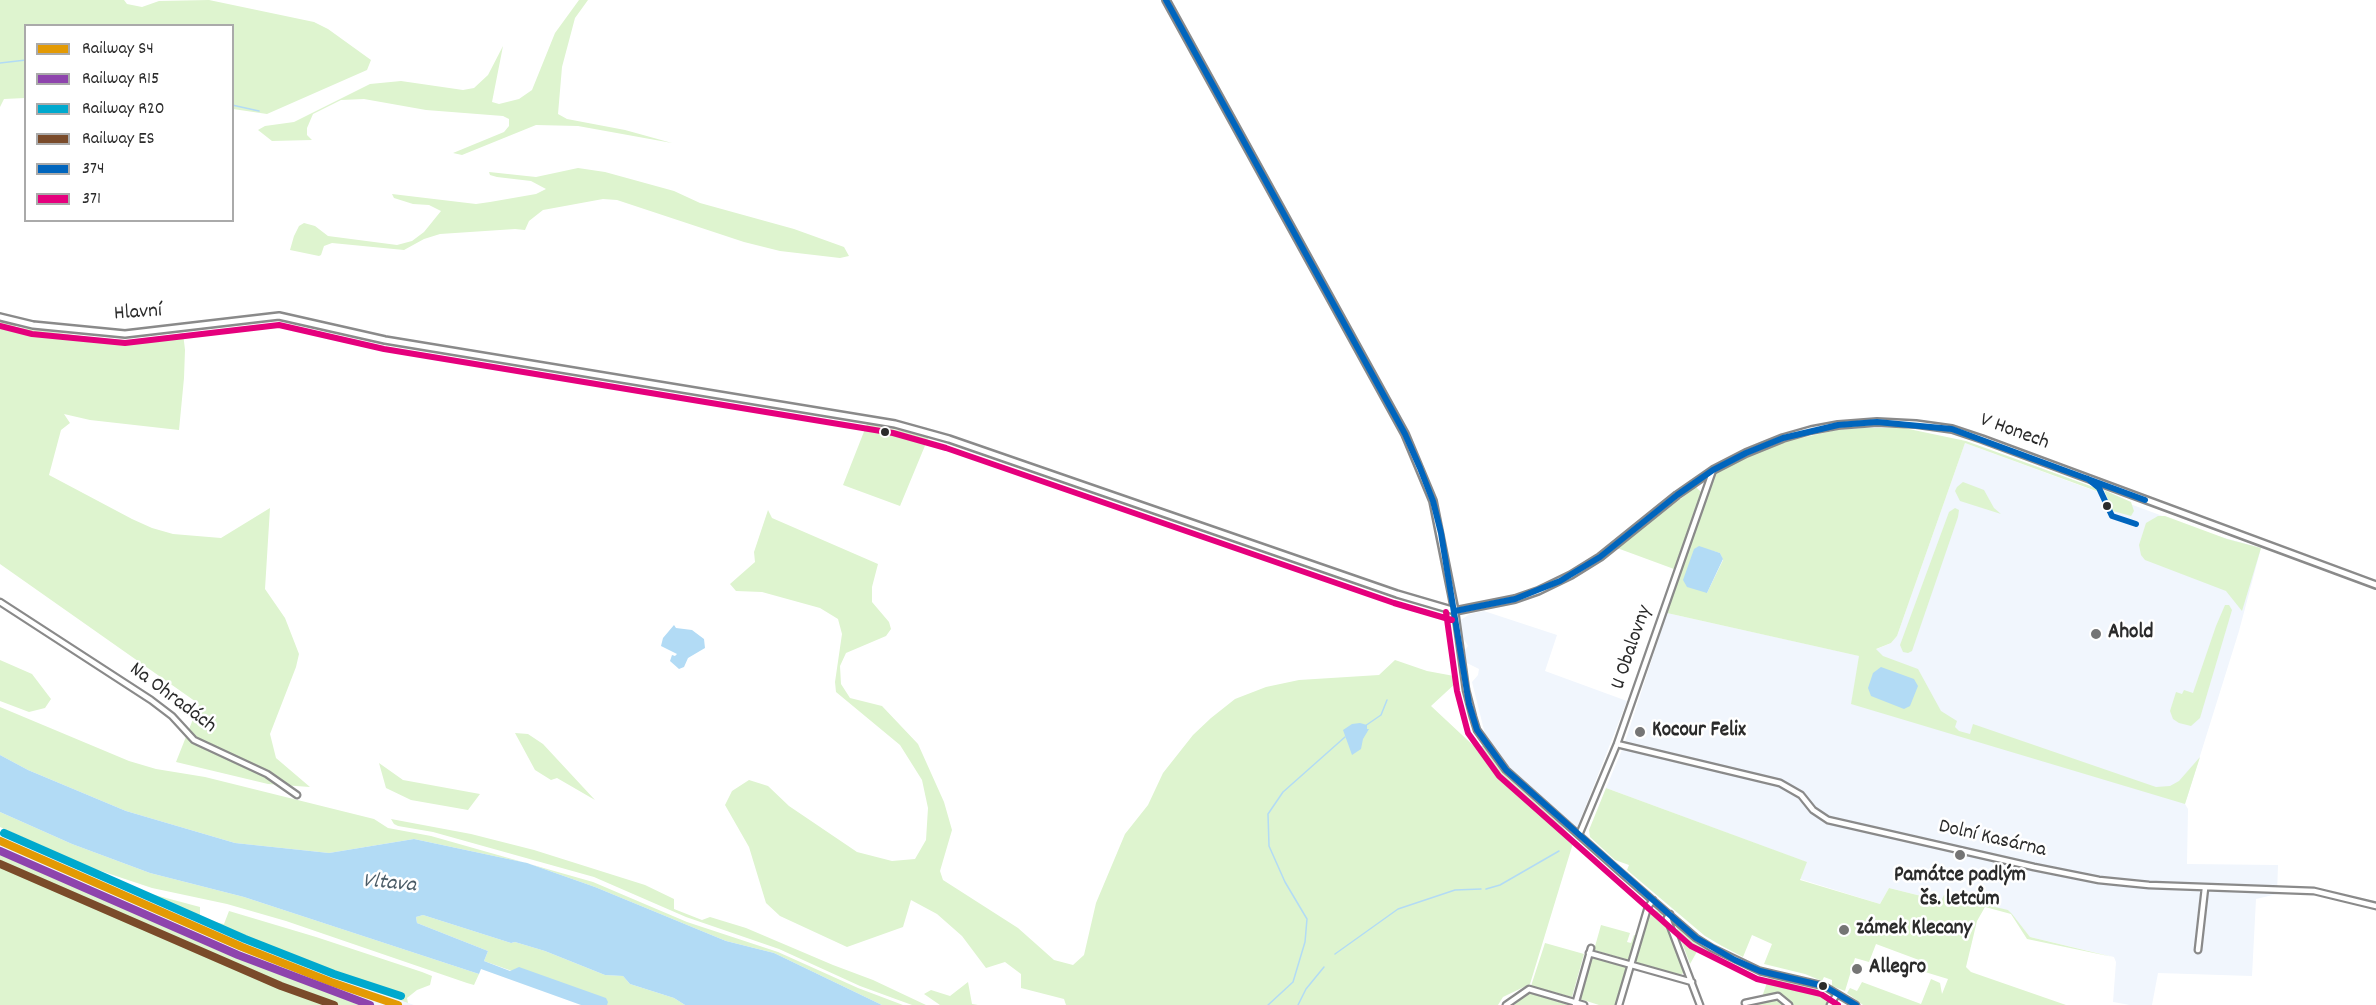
<!DOCTYPE html>
<html>
<head>
<meta charset="utf-8">
<style>
	body { margin:0 }
	#map { position:relative; width:2376px; height:1005px; overflow:hidden; background:#fff; font-family:Dekko,sans-serif }
	canvas { display:block }
	.legend { position:absolute; left:24px; top:24px; width:210px; height:198px; box-sizing:border-box; background:#fff; border:2px solid #aaa; margin:0; padding:8px 10px; list-style:none; font-size:18px; color:#2b2b2b }
	.legend li { display:flex; align-items:center; gap:12px; height:30px }
	.legend b { width:30px; border:2px solid #aaa }
</style>
</head>
<body>
<div id="map">
<canvas width="2376" height="1005"></canvas>
<ul class="legend">
<li><b style="height:8px;background:#e39a04"></b>Railway S4</li>
<li><b style="height:8px;background:#8e44ad"></b>Railway R15</li>
<li><b style="height:8px;background:#00a9ce"></b>Railway R20</li>
<li><b style="height:8px;background:#7a4b2a"></b>Railway ES</li>
<li><b style="height:8px;background:#0065bd"></b>374</li>
<li><b style="height:8px;background:#e5007d"></b>371</li>
</ul>
</div>
<script>
const ctx = document.querySelector('canvas').getContext('2d');
ctx.lineJoin = 'round';
function fill(path, color) { ctx.fillStyle = color; ctx.fill(path, 'evenodd'); }
const poly = rows => new Path2D(rows.map(r => 'M' + r).join(''));
function stroke(path, color, width, dash) { ctx.strokeStyle = color; ctx.lineWidth = width; ctx.lineCap = dash ? 'butt' : 'round'; ctx.setLineDash(dash || []); ctx.stroke(path); }
function label(font, color, halo, rows, align = 'center') {
  ctx.font = font + ' Dekko,sans-serif'; ctx.lineWidth = 5; ctx.setLineDash([]); ctx.textBaseline = 'middle'; ctx.strokeStyle = halo; ctx.fillStyle = color; for (const [text, x, y, turn = 0] of rows) {
    ctx.save(); ctx.translate(x, y); ctx.rotate((+turn || 0) * Math.PI / 180); ctx.textAlign = isNaN(turn) ? turn : align; if (halo) ctx.strokeText(text, 0, 0); ctx.fillText(text, 0, 0); ctx.restore();
  }
}
fill(poly([
	[1965,443,2214,535,2261,548,2239,631,2185,804,2188,809,2187,864,2278,865,2277,894,2256,899,2252,976,2158,973,2152,1005,2130,1005,2113,1002,2116,962,2114,957,2030,937,2008,910,1941,901,1889,888,1880,904,1800,879,1806,862,1606,788,1624,745,1667,613,1860,656,1891,643,1897,636],
	[1484,611,1557,635,1545,671,1627,701,1577,828,1503,764,1486,738,1472,682,1478,675,1479,669,1467,663,1464,651,1468,646,1462,636,1459,621,1470,614],
	[0,835,291,962,414,1005,375,1005,287,974,0,849]
]), '#f1f6fd');
fill(poly([
	[0,0,124,0,127,4,142,7,159,1,209,0,314,22,328,29,371,60,367,70,267,114,233,109,232,26,26,26,25,98,4,99,0,107],
	[579,0,588,0,575,18,562,67,558,114,567,119,625,130,672,143,578,126,536,125,462,155,453,153,504,132,509,126,509,119,503,116,426,110,364,99,341,100,313,114,307,128,307,135,312,140,272,141,258,130,265,126,294,122,370,84,401,81,463,90,474,88,488,75,503,46,492,102,499,104,519,99,532,90,555,33],
	[578,168,605,172,674,191,700,203,794,229,844,247,849,256,840,258,780,251,744,242,617,200,603,199,543,210,529,221,525,230,515,229,440,234,424,239,404,250,332,243,324,246,321,255,319,256,290,250,294,236,299,226,304,223,315,226,328,236,397,245,412,241,424,232,441,211,429,205,413,204,394,198,392,194,476,204,490,202,536,194,546,189,531,181,497,177,490,175,489,172,536,177],
	[0,312,8,316,16,327,96,338,142,341,183,333,185,350,184,378,179,430,90,420,64,414,70,423,61,430,49,475,132,519,152,528,173,534,221,538,270,508,265,589,285,618,299,654,296,667,270,734,276,758,310,787,268,784,176,762,199,704,0,564],
	[867,424,929,436,900,506,843,485],
	[1863,428,1904,428,1966,441,2096,488,2099,492,1965,443,1897,636,1891,643,1876,649,1883,656,1918,669,1941,711,1957,721,1955,727,1959,731,1970,734,1973,724,2156,787,2170,786,2179,781,2200,757,2185,804,1851,704,1859,656,1667,613,1716,472,1779,443,1837,430],
	[1699,547,1720,553,1723,560,1707,593],
	[1963,482,1984,490,1994,508,2001,514,1960,501,1955,491,1957,487],
	[1696,487,1701,492,1674,569,1617,548],
	[2104,490,2131,502,2134,511,2131,516,2113,511],
	[1955,508,1959,510,1958,517,1912,651,1908,653,1903,652,1900,645,1949,512],
	[768,510,772,518,878,564,872,587,872,602,889,622,891,629,886,636,846,653,840,666,841,684,850,698,882,706,918,744,944,802,952,830,940,871,943,880,1018,928,1054,960,1073,965,1084,955,1096,903,1125,834,1148,805,1163,773,1193,735,1211,718,1235,699,1266,687,1299,680,1379,675,1395,660,1427,671,1454,676,1457,682,1431,706,1476,748,1485,745,1507,777,1562,826,1574,840,1530,984,1503,997,1498,1005,1066,1005,1064,999,1021,988,1021,974,1005,962,986,968,962,936,937,914,911,900,903,927,847,947,780,916,766,903,749,847,725,805,732,791,749,780,768,786,789,806,857,852,892,861,915,859,926,840,928,808,922,780,900,745,836,692,835,682,842,634,838,619,820,608,762,592,736,591,730,584,755,562,754,552],
	[2158,516,2165,516,2227,539,2261,548,2242,611,2226,591,2145,560,2141,555,2139,545,2146,523],
	[2225,605,2229,605,2232,610,2200,718,2191,726,2179,723,2173,719,2170,711,2176,692,2182,694,2184,690,2193,693,2216,626],
	[0,660,32,674,51,699,45,708,29,712,0,701],
	[0,707,129,761,156,769,205,777,374,819,388,828,431,836,593,882,687,922,778,952,858,988,903,1005,882,1005,774,953,726,941,595,887,527,863,414,839,329,853,235,843,126,811,28,770,0,755],
	[515,733,528,734,543,744,595,800,557,778,551,780,535,770],
	[379,763,403,780,480,794,468,810,411,800,386,788],
	[1606,788,1807,862,1800,880,1880,904,1889,888,1941,901,1944,895,2008,910,2012,914,2030,937,2113,957,2027,939,2011,914,1985,907,1977,921,1966,967,1971,972,2066,1005,1863,1005,1847,993,1850,988,1857,991,1862,982,1921,1004,1931,979,1940,983,1942,994,1948,979,1925,972,1927,963,1876,944,1869,962,1855,958,1845,991,1832,986,1832,980,1824,977,1822,981,1805,974,1764,964,1772,944,1752,935,1743,957,1722,946,1705,936,1627,870,1629,865,1615,860,1590,837,1589,830],
	[0,812,72,844,150,873,244,897,479,974,474,985,467,983,286,921,227,904,152,888,89,867,0,827],
	[391,819,471,834,534,850,645,885,674,899,674,909,702,920,710,917,746,928,833,965,873,980,926,1005,912,1005,860,986,779,949,686,917,594,877,433,832,398,826,394,824],
	[0,849,287,974,375,1005,0,1005],
	[106,882,200,907,200,919,224,924,229,911,316,937,422,972,432,976,430,985,417,990,407,998,408,1003,291,962],
	[1650,909,1661,912,1685,971,1681,975,1635,962],
	[423,915,511,943,515,942,545,951,605,975,623,976,630,984,674,998,685,1005,607,1005,484,961,488,951,417,923,416,917],
	[1675,924,1696,941,1719,956,1719,957,1699,948,1690,964],
	[1601,925,1630,933,1627,942,1631,943,1634,935,1636,935,1629,960,1594,950],
	[1545,943,1584,954,1572,997,1531,986],
	[1592,957,1627,966,1616,1005,1599,1005,1580,999],
	[1770,974,1822,991,1830,996,1829,1002,1827,1005,1755,1005,1762,997],
	[968,982,972,1004,978,1005,940,1005,924,994,931,990,950,996],
	[1529,993,1569,1005,1570,1005,1514,1005]
]), '#def4cf');
fill(poly([
	[1699,546,1720,553,1723,559,1707,593,1687,587,1683,580,1694,549],
	[674,625,676,628,692,630,704,639,705,648,688,658,684,667,679,669,670,661,672,655,675,656,677,654,661,646,663,638],
	[1881,667,1914,679,1918,686,1910,706,1904,709,1871,696,1868,688,1873,673],
	[1360,723,1367,725,1367,729,1369,729,1363,739,1361,749,1352,755,1343,730,1352,724],
	[0,755,28,770,126,811,235,843,329,853,414,839,527,863,595,887,726,941,774,953,882,1005,685,1005,674,998,630,984,623,976,605,975,545,951,515,942,511,943,423,915,416,917,417,923,488,951,484,961,510,971,519,967,606,998,608,1002,607,1005,581,1005,481,969,479,974,244,897,150,873,72,844,0,812]
]), '#b2dbf5');
stroke(poly([
	[0,63,26,60],
	[232,105,259,111],
	[1365,726,1381,715,1387,700],
	[1486,889,1500,885,1559,851],
	[1335,954,1398,909,1455,890,1481,889],
	[1268,1005,1293,982,1305,942,1307,919,1285,882,1269,846,1268,814,1283,792,1345,737],
	[1298,1005,1306,989,1324,967]
]), '#b2dbf5', 1.5);
const minor = poly([
	[0,602,151,700,172,716,194,740,267,774,297,795],
	[1455,611,1466,690,1473,717,1477,730,1506,770,1618,870,1696,938,1712,948,1760,971,1824,986,1856,1005],
	[1617,744,1780,783,1801,795,1813,810,1828,820,2034,867,2099,880,2149,885,2314,891,2376,906],
	[1579,835,1617,744,1713,470],
	[1670,914,1667,918,1700,1005],
	[2198,950,2205,888],
	[1589,953,1692,982],
	[1745,1003,1778,996,1789,1005],
	[1506,1005,1529,989,1584,1005],
	[1575,1005,1591,948],
	[1619,1005,1648,907,1653,900],
	[1830,1005,1837,994]
]);
const tertiary = poly([
	[1166,0,1405,434,1433,501,1455,611],
	[0,317,33,325,125,334,279,316,385,340,895,424,949,439,1397,594,1455,611,1515,599,1538,591,1571,575,1600,557,1677,495,1713,470,1746,453,1783,438,1811,430,1838,425,1877,422,1916,424,1952,429,1982,439,2376,585]
]);
stroke(minor, '#8a8a8a', 9);
stroke(tertiary, '#8a8a8a', 10);
stroke(minor, '#fff', 4.5);
stroke(tertiary, '#fff', 5);
stroke(poly([
	[1166,0,1405,434,1420,468,1433,501,1441,533,1469,704,1477,730,1506,770,1696,938,1735,960,1760,971,1824,986,1856,1005],
	[2088,479,2099,488,2112,516,2136,524],
	[1455,611,1515,599,1560,581,1600,557,1677,495,1713,470,1746,453,1783,438,1838,425,1877,422,1952,429,2145,500]
]), '#0065bd', 6);
stroke(poly([
	[0,326,32,334,125,343,279,325,384,349,893,433,946,448,1394,603,1452,620],
	[1446,612,1457,691,1468,733,1499,776,1691,946,1757,979,1821,994,1838,1005]
]), '#e5007d', 6);
stroke(poly([
	[0,841,242,947,331,982,398,1005]
]), '#e39a04', 8);
stroke(poly([
	[0,851,238,955,370,1005]
]), '#8e44ad', 8);
stroke(poly([
	[4,833,245,939,334,974,401,996]
]), '#00a9ce', 8);
stroke(poly([
	[0,864,281,986,334,1005]
]), '#7a4b2a', 8);
for (const [x, y, r, color] of [
	[885,432,5,"#2b2b2b"],
	[2107,506,5,"#2b2b2b"],
	[2096,634,6,"#757575"],
	[1640,732,6,"#757575"],
	[1960,855,6,"#757575"],
	[1844,930,6,"#757575"],
	[1857,969,6,"#757575"],
	[1823,986,5,"#2b2b2b"]
]) { const dot = new Path2D(); dot.arc(x, y, r, 0, 2 * Math.PI); ctx.fillStyle = color; ctx.fill(dot); stroke(dot, '#fff', 2); }
label('21px', '#2b2b2b', '#fff', [
	["Hlavní",138,314,-4],
	["V Honech",2014,433,20],
	["U Obalovny",1633,648,-71],
	["Na Ohradách",172,699,37],
	["Dolní Kasárna",1992,840,13]
]);
label('bold 21px', '#2b2b2b', '#fff', [
	["Ahold",2108,634],
	["Kocour Felix",1652,732],
	["Památce padlým",1960,877,"center"],
	["čs. letcům",1960,901,"center"],
	["zámek Klecany",1856,930],
	["Allegro",1869,969]
], 'left');
label('italic 22px', '#4a5b66', '#fff', [
	["Vltava",389,885,5]
]);
</script>
</body>
</html>
